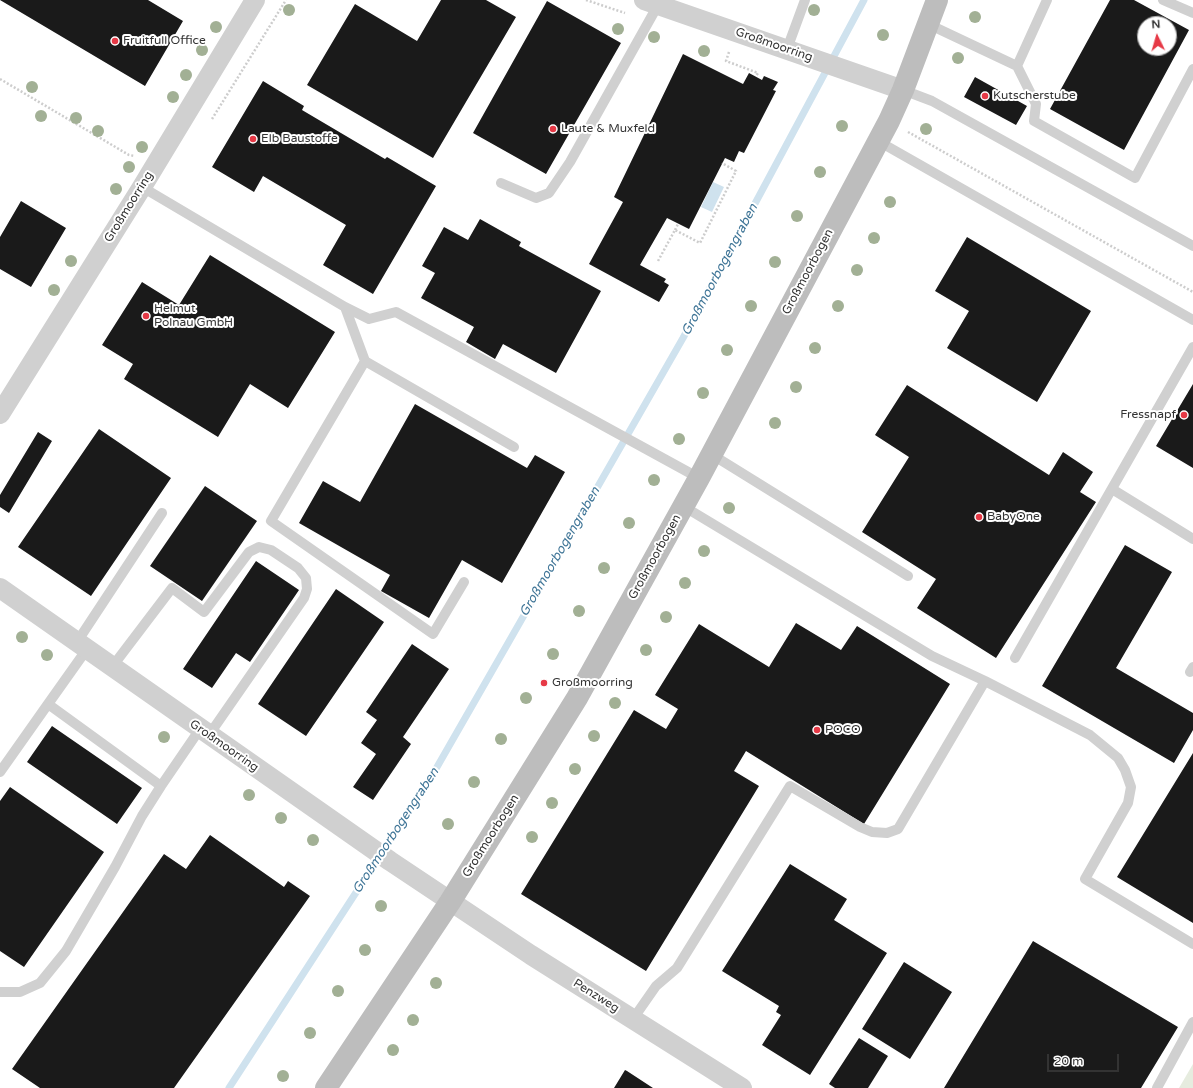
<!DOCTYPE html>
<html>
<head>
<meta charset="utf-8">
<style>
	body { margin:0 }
	#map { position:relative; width:1193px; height:1088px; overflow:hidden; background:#fff; font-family:"Varela Round",sans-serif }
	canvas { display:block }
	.north { position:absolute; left:1137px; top:16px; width:40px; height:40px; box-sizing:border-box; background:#fff; border:1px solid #adadad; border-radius:50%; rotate:355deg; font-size:11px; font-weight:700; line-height:16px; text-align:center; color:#333 }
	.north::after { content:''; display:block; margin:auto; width:14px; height:18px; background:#e63946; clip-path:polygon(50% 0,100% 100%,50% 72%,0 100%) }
	.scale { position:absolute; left:1047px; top:1054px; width:72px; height:18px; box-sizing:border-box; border:2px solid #333; border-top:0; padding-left:5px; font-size:12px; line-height:14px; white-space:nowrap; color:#333; -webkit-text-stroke:3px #fff; paint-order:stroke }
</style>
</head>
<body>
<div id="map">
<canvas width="1193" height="1088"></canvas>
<div class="north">N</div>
<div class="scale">20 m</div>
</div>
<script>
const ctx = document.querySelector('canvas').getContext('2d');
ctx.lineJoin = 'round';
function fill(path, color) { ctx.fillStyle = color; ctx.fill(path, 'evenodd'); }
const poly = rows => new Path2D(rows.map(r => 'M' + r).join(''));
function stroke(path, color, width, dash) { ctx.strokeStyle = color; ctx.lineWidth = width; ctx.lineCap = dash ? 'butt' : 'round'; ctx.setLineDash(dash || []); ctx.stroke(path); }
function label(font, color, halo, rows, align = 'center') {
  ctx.font = font + ' "Varela Round",sans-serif'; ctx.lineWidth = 4; ctx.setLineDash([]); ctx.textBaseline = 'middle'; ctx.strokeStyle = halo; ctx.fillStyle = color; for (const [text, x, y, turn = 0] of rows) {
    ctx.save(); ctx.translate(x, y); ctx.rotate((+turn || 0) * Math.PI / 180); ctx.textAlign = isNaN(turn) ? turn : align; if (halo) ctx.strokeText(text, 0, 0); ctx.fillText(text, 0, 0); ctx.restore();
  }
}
fill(poly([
	[1193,1064,1193,1088,1179,1088]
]), '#e6ecdf');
fill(poly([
	[713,182,724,187,712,212,701,207]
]), '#cfe2ee');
stroke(poly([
	[229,1088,433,774,683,338,864,0]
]), '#cfe2ee', 7);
fill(poly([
	[0,0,148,0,183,21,145,86],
	[441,0,486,0,516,17,433,158,307,85,355,4,417,41],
	[1110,0,1134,0,1189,30,1124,150,1050,109],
	[1145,24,1169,24,1169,48,1145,48],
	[547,1,621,43,546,174,473,133],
	[683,54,743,84,749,73,762,80,764,76,778,82,773,90,776,91,744,153,739,151,734,162,725,158,689,229,667,218,640,265,666,279,664,282,669,285,659,302,589,264,623,202,614,197],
	[975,77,1027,106,1016,125,964,97],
	[263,81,304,106,302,110,385,159,387,157,436,186,373,294,323,265,346,225,263,176,254,192,212,167],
	[21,201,66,228,31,287,0,269,0,237],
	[480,219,521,242,519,246,601,291,556,373,503,344,495,359,466,342,474,327,421,298,435,273,422,266,444,227,468,240],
	[967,237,1091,311,1037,402,947,348,969,311,935,291],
	[210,255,335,332,288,408,250,384,218,437,124,379,133,364,102,345,142,282,179,305],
	[1193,384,1193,468,1156,446],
	[907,385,1049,475,1063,452,1093,472,1080,492,1096,502,996,658,917,608,936,579,862,532,909,457,875,435],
	[415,404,527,468,535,455,565,472,502,583,462,560,429,618,381,591,390,575,299,523,323,481,360,502],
	[99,429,171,478,91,596,18,547],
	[38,432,52,441,9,513,0,507,0,495],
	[205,486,257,521,202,601,150,566],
	[1125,545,1172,572,1116,668,1193,713,1193,730,1174,763,1042,686],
	[256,561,299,590,250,662,236,653,212,688,183,669],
	[336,589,384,622,306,736,258,704],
	[796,623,841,650,857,626,950,684,864,824,746,751,734,771,759,786,646,971,521,894,634,710,666,729,678,709,655,695,699,624,769,667],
	[412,644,449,669,403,737,411,744,373,800,353,787,376,754,361,743,377,720,366,712],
	[52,726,142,788,117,824,27,762],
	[1193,753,1193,923,1117,877],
	[10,787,104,852,24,967,0,951,0,801],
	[210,835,284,887,288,881,310,896,174,1088,40,1088,12,1069,164,854,186,869],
	[790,864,847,899,834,920,887,953,810,1075,762,1045,781,1015,776,1012,779,1006,722,971],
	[1033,941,1178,1027,1141,1088,944,1088],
	[904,962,952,992,910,1059,862,1029],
	[859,1038,888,1056,868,1088,835,1088,829,1084],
	[625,1070,627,1071,653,1088,614,1088]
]), '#1a1a1a');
stroke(poly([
	[586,0,625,13],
	[729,52,726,61,758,73,756,76],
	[0,79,129,155,135,156],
	[212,119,286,0],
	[908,132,1193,292],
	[675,230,678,224],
	[658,261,675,230,700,243,736,171,722,163]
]), '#cdcdcd', 2.5, [2, 2]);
stroke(poly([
	[1163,0,1193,13],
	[928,24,1017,66,1047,0],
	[787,49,805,0],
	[1017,66,1036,104,1034,121,1135,178,1193,69],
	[903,90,932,101,1193,246],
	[878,141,1193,320],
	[501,183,536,198,549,193,570,162,658,5],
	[142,187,345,307,369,319,396,312,699,478],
	[345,307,365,361,514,447],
	[365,361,271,521,433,634,464,582],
	[711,454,908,576],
	[1112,489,1193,539],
	[683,506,932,656,985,681,1090,735,1118,758,1125,770,1131,787,1128,803,1085,879,1193,944],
	[77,642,162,513],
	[87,649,48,704,161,786,200,729],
	[1015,658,1193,347],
	[112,667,172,588,204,612,249,552,259,547,271,550,298,568,306,578,307,589,304,598,209,735],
	[1190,672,1193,667],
	[0,772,48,704],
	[0,992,20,992,40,983,66,951,115,867,142,816,161,786],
	[633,1019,656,986,677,968,790,786,860,827,872,832,887,833,898,829,985,681],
	[1157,1088,1193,1022]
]), '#d0d0d0', 10);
stroke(poly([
	[644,0,903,90],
	[0,414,142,187,255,0],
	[0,588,390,861,531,955,742,1088]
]), '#d0d0d0', 20);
stroke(poly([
	[326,1088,450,902,577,698,699,478,889,121,903,90,937,0]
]), '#bdbdbd', 22);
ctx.fillStyle = '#a2b095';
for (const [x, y] of [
	[289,10],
	[814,10],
	[975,17],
	[216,27],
	[618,29],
	[883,35],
	[654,37],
	[202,50],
	[704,51],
	[958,58],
	[186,75],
	[32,87],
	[173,97],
	[41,116],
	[76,118],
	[842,126],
	[926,129],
	[98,131],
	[142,147],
	[129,167],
	[820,172],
	[116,189],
	[890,202],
	[797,216],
	[874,238],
	[71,261],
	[775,262],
	[857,270],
	[54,290],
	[751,306],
	[838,306],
	[815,348],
	[727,350],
	[796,387],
	[703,393],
	[775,423],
	[679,439],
	[654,480],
	[729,508],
	[629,523],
	[704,551],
	[604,568],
	[685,583],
	[579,611],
	[666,617],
	[22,637],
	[646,650],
	[553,654],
	[47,655],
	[526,698],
	[615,703],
	[594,736],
	[164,737],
	[501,739],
	[575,769],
	[474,782],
	[249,795],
	[552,803],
	[281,818],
	[448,824],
	[532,837],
	[313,840],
	[381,906],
	[365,950],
	[436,983],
	[338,991],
	[413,1020],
	[310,1033],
	[393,1050],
	[283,1076]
]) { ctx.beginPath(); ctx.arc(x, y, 6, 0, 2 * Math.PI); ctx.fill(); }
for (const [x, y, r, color] of [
	[115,41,4,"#e63946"],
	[985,96,4,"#e63946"],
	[553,129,4,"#e63946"],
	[253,139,4,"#e63946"],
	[146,316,4,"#e63946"],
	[1184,415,4,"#e63946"],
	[979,517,4,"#e63946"],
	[544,683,4,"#e63946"],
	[817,730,4,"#e63946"]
]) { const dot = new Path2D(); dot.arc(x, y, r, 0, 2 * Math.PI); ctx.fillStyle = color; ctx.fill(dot); stroke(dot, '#fff', 1.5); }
label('12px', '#333', '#fff', [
	["Fruitfull Office",123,41],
	["Kutscherstube",993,96],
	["Laute & Muxfeld",561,129],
	["Elb Baustoffe",261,139],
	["Helmut",154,309],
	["Polnau GmbH",154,323],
	["Fressnapf",1176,415,"right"],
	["BabyOne",987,517],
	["Großmoorring",552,683],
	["POCO",825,730]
], 'left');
label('12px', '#333', '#fff', [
	["Großmoorring",774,45,19],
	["Großmoorring",129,207,-58],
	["Großmoorbogen",808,272,-62],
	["Großmoorbogen",655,557,-61],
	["Großmoorring",224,746,35],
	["Großmoorbogen",491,836,-58],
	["Penzweg",596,996,32]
]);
label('italic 13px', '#3f7597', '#fff', [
	["Großmoorbogengraben",720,270,-62],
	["Großmoorbogengraben",560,552,-60],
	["Großmoorbogengraben",396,831,-57]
]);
</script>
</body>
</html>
